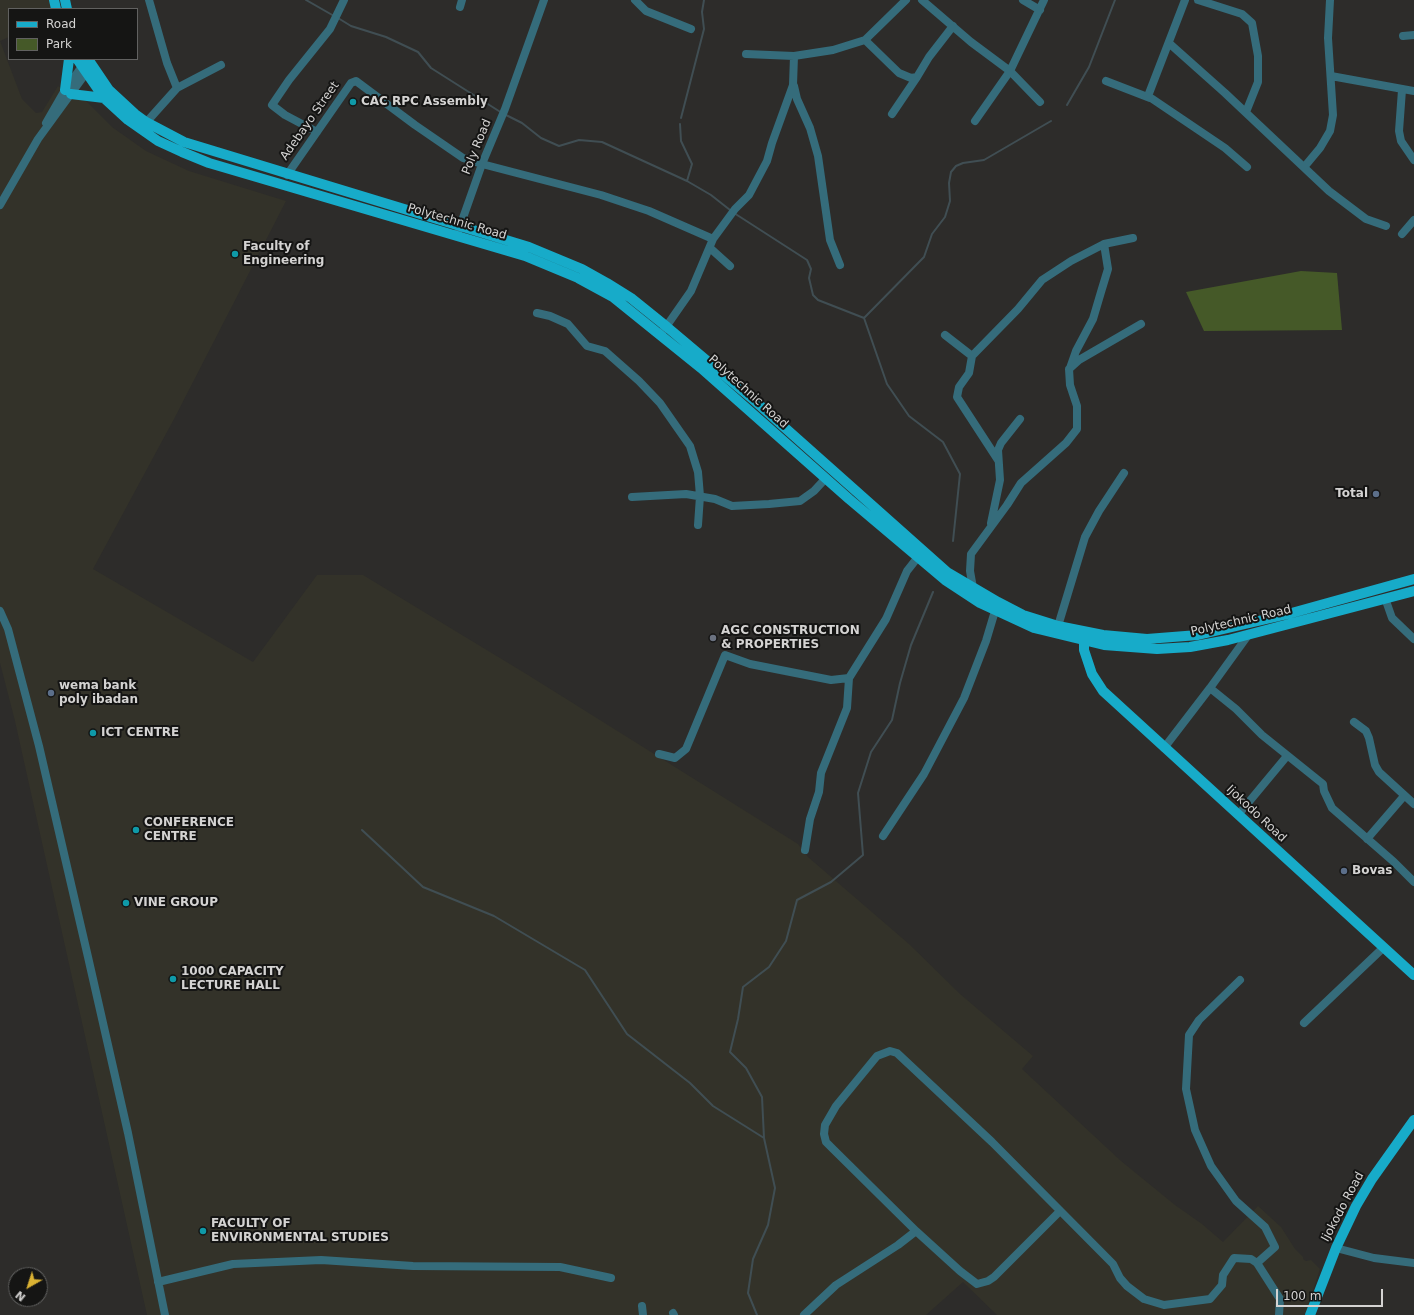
<!DOCTYPE html>
<html>
<head>
<meta charset="utf-8">
<style>
	body { margin:0 }
	#map { position:relative; width:1414px; height:1315px; overflow:hidden; background:#2d2c2a; font-family:"DejaVu Sans",sans-serif }
	canvas { display:block }
	.legend { position:absolute; left:8px; top:8px; width:130px; height:52px; box-sizing:border-box; background:#151514; border:1px solid #616160; margin:0; padding:5px 7px; list-style:none; font-size:12px; color:#d4d3d2 }
	.legend li { display:flex; align-items:center; gap:8px; height:20px }
	.legend b { width:20px; border:1px solid #616160 }
	.north { position:absolute; left:8px; top:1267px; width:40px; height:40px; box-sizing:border-box; background:#151514; border:1px solid #616160; border-radius:50%; rotate:219deg; font-size:11px; font-weight:700; line-height:16px; text-align:center; color:#d4d3d2 }
	.north::after { content:''; display:block; margin:auto; width:14px; height:18px; background:#dbb233; clip-path:polygon(50% 0,100% 100%,50% 72%,0 100%) }
	.scale { position:absolute; left:1276px; top:1289px; width:107px; height:18px; box-sizing:border-box; border:2px solid #d4d3d2; border-top:0; padding-left:5px; font-size:12px; line-height:14px; white-space:nowrap; color:#d4d3d2; -webkit-text-stroke:3px #151514; paint-order:stroke }
</style>
</head>
<body>
<div id="map">
<canvas width="1414" height="1315"></canvas>
<ul class="legend">
<li><b style="height:5px;background:#17abc9"></b>Road</li>
<li><b style="height:11px;background:#455928"></b>Park</li>
</ul>
<div class="north">N</div>
<div class="scale">100 m</div>
</div>
<script>
const ctx = document.querySelector('canvas').getContext('2d');
ctx.lineJoin = 'round';
function fill(path, color) { ctx.fillStyle = color; ctx.fill(path, 'evenodd'); }
const poly = rows => new Path2D(rows.map(r => 'M' + r).join(''));
function stroke(path, color, width, dash) { ctx.strokeStyle = color; ctx.lineWidth = width; ctx.lineCap = dash ? 'butt' : 'round'; ctx.setLineDash(dash || []); ctx.stroke(path); }
function label(font, color, halo, rows, align = 'center') {
  ctx.font = font + ' "DejaVu Sans",sans-serif'; ctx.lineWidth = 4; ctx.setLineDash([]); ctx.textBaseline = 'middle'; ctx.strokeStyle = halo; ctx.fillStyle = color; for (const [text, x, y, turn = 0] of rows) {
    ctx.save(); ctx.translate(x, y); ctx.rotate((+turn || 0) * Math.PI / 180); ctx.textAlign = isNaN(turn) ? turn : align; if (halo) ctx.strokeText(text, 0, 0); ctx.fillText(text, 0, 0); ctx.restore();
  }
}
fill(poly([
	[0,0,50,0,51,8,49,9,9,9,9,37,0,41,22,99,36,113,42,112,58,86,71,96,79,94,112,127,146,151,189,171,286,201,174,419,93,569,253,662,317,575,363,575,528,675,798,844,808,857,909,944,960,994,1033,1056,1022,1069,1121,1161,1175,1205,1202,1224,1223,1242,1258,1206,1281,1227,1295,1249,1303,1257,1303,1259,1306,1261,1311,1260,1320,1269,1305,1315,997,1315,963,1282,926,1315,147,1315,15,721,0,663]
]), '#333229');
fill(poly([
	[1301,271,1337,273,1342,330,1204,331,1186,292]
]), '#455928');
stroke(poly([
	[306,0,334,16],
	[338,18,351,26,386,37,418,52,431,68,502,113],
	[1067,105,1089,67,1115,0],
	[506,115,522,123,541,138,559,146,579,140,602,142,687,181,711,195,730,210],
	[681,118,704,29,702,12,704,0],
	[680,124,681,141,692,164,687,181],
	[734,213,807,260,811,269,809,278,813,295,818,300,864,318,887,384,909,416,943,442,960,474,953,541],
	[864,318,924,257,932,234,945,217,950,201,949,183,951,172,956,166,963,163,984,160,1051,121],
	[362,830,423,887,494,916,585,970,627,1034,690,1083,713,1106,764,1138],
	[757,1315,748,1293,753,1259,768,1225,775,1188,764,1138,762,1097,746,1068,730,1052,738,1019,743,987,769,967,786,941,797,900,831,882,863,855,858,793,871,752,892,720,900,683,911,645,933,592]
]), '#404e53', 2);
stroke(poly([
	[149,0,167,63,177,88],
	[635,0,646,11,691,29],
	[922,0,971,42,1010,71,1040,102],
	[1023,0,1040,10],
	[1185,0,1148,96,1225,148,1247,167],
	[1198,0,1242,14,1252,23,1258,56,1258,82,1246,112],
	[460,7,462,0],
	[1403,36,1414,35],
	[865,40,899,73,911,78,917,77,929,57,953,26],
	[1170,44,1225,93,1329,191,1366,219,1386,226],
	[746,54,794,56,833,50,865,40,906,0],
	[1331,76,1414,91],
	[1106,81,1150,98],
	[794,86,797,99,810,128,818,156,830,240,840,265],
	[1402,90,1399,131,1401,141,1414,160],
	[892,114,917,77],
	[975,121,1010,71,1044,0],
	[46,123,65,90,85,62],
	[143,126,177,88,221,65],
	[317,132,285,115,272,105,289,80,330,29,344,0],
	[1305,166,1320,148,1330,131,1333,115,1328,38,1330,0],
	[287,175,351,83,356,81,415,125,463,158,482,164,601,195,649,211,713,239],
	[0,205,38,139,89,69],
	[458,232,482,164,505,109,544,0],
	[1402,234,1414,220],
	[710,248,730,266],
	[537,313,550,316,568,324,587,346,605,351,639,381,660,403,690,446,698,472,700,496,698,525],
	[661,334,691,291,713,239,735,209,749,195,767,161,772,143,793,85,794,56],
	[945,335,972,356],
	[1070,368,1076,351,1093,319,1101,292,1108,269,1104,244],
	[998,460,957,397,959,387,969,373,972,356,1018,309,1042,280,1071,261,1104,244,1133,238],
	[632,497,686,494,715,499,732,506,769,504,800,501,814,491,826,478],
	[991,523,1000,480,998,450,1001,443,1020,419],
	[973,588,970,571,971,554,1007,505,1021,483,1066,443,1077,429,1077,406,1070,385,1069,369,1079,360,1141,324],
	[1385,598,1392,618,1414,639],
	[0,611,8,629,39,746,88,957,128,1133,165,1315],
	[1058,626,1085,537,1099,511,1124,473],
	[1210,688,1236,709,1262,735,1323,784,1324,791,1332,808,1394,862,1414,882],
	[1354,722,1366,731,1369,738,1375,765,1379,772,1414,804],
	[1164,748,1210,688,1249,634],
	[659,754,675,758,686,749,725,655,750,664,831,680,849,678],
	[1238,815,1287,756],
	[883,836,924,774,964,698,986,641,995,611],
	[1367,839,1404,796],
	[805,850,810,819,819,792,821,773,847,708,849,678,886,619,907,571,918,557],
	[1304,1023,1383,948],
	[916,1231,960,1271,977,1284,988,1281,994,1277,1060,1211],
	[1336,1248,1374,1258,1414,1263],
	[1257,1263,1280,1299,1279,1315],
	[158,1282,233,1264,321,1260,413,1266,560,1267,611,1278],
	[642,1306,643,1315],
	[673,1313,674,1315],
	[804,1315,836,1285,898,1245,916,1231,834,1150,826,1142,824,1134,825,1125,836,1106,877,1056,890,1051,897,1053,992,1142,1113,1264,1120,1278,1127,1286,1144,1299,1164,1305,1210,1299,1222,1285,1223,1275,1234,1258,1251,1259,1257,1263,1275,1247,1265,1227,1236,1201,1211,1166,1195,1130,1186,1089,1189,1035,1199,1020,1240,980]
]), '#356c7b', 8);
stroke(poly([
	[54,0,56,9],
	[65,0,67,9],
	[77,59,104,98,128,120,158,141,182,152,209,163,525,256,578,278,613,297,701,368,849,499,945,580,980,603,1034,628,1104,645,1157,649,1190,647,1228,640,1414,591],
	[88,59,109,90,135,114,146,122,184,142,529,247,582,269,607,283,631,298,667,327,756,402,947,572,998,602,1023,615,1058,626,1103,635,1147,639,1198,635,1288,614,1414,579],
	[65,90,69,59],
	[71,94,104,98],
	[1084,637,1084,650,1092,674,1103,691,1414,975],
	[1310,1315,1336,1248,1356,1206,1372,1179,1414,1120]
]), '#17abc9', 10);
for (const [x, y, r, color] of [
	[353,102,4,"#0f9aa8"],
	[235,254,4,"#0f9aa8"],
	[1376,494,4,"#5c6f8a"],
	[713,638,4,"#6b7280"],
	[51,693,4,"#5c6f8a"],
	[93,733,4,"#0f9aa8"],
	[136,830,4,"#0f9aa8"],
	[1344,871,4,"#5c6f8a"],
	[126,903,4,"#0f9aa8"],
	[173,979,4,"#0f9aa8"],
	[203,1231,4,"#0f9aa8"]
]) { const dot = new Path2D(); dot.arc(x, y, r, 0, 2 * Math.PI); ctx.fillStyle = color; ctx.fill(dot); stroke(dot, '#151514', 1.5); }
label('bold 12px', '#d4d3d2', '#151514', [
	["CAC RPC Assembly",361,102],
	["Faculty of",243,247],
	["Engineering",243,261],
	["Total",1368,494,"right"],
	["AGC CONSTRUCTION",721,631],
	["& PROPERTIES",721,645],
	["wema bank",59,686],
	["poly ibadan",59,700],
	["ICT CENTRE",101,733],
	["CONFERENCE",144,823],
	["CENTRE",144,837],
	["Bovas",1352,871],
	["VINE GROUP",134,903],
	["1000 CAPACITY",181,972],
	["LECTURE HALL",181,986],
	["FACULTY OF",211,1224],
	["ENVIRONMENTAL STUDIES",211,1238]
], 'left');
label('12px', '#d4d3d2', '#151514', [
	["Adebayo Street",310,121,-55],
	["Poly Road",477,147,-68],
	["Polytechnic Road",457,222,16],
	["Polytechnic Road",748,392,42],
	["Polytechnic Road",1241,621,-13],
	["Ijokodo Road",1256,814,43],
	["Ijokodo Road",1343,1207,-62]
]);
</script>
</body>
</html>
